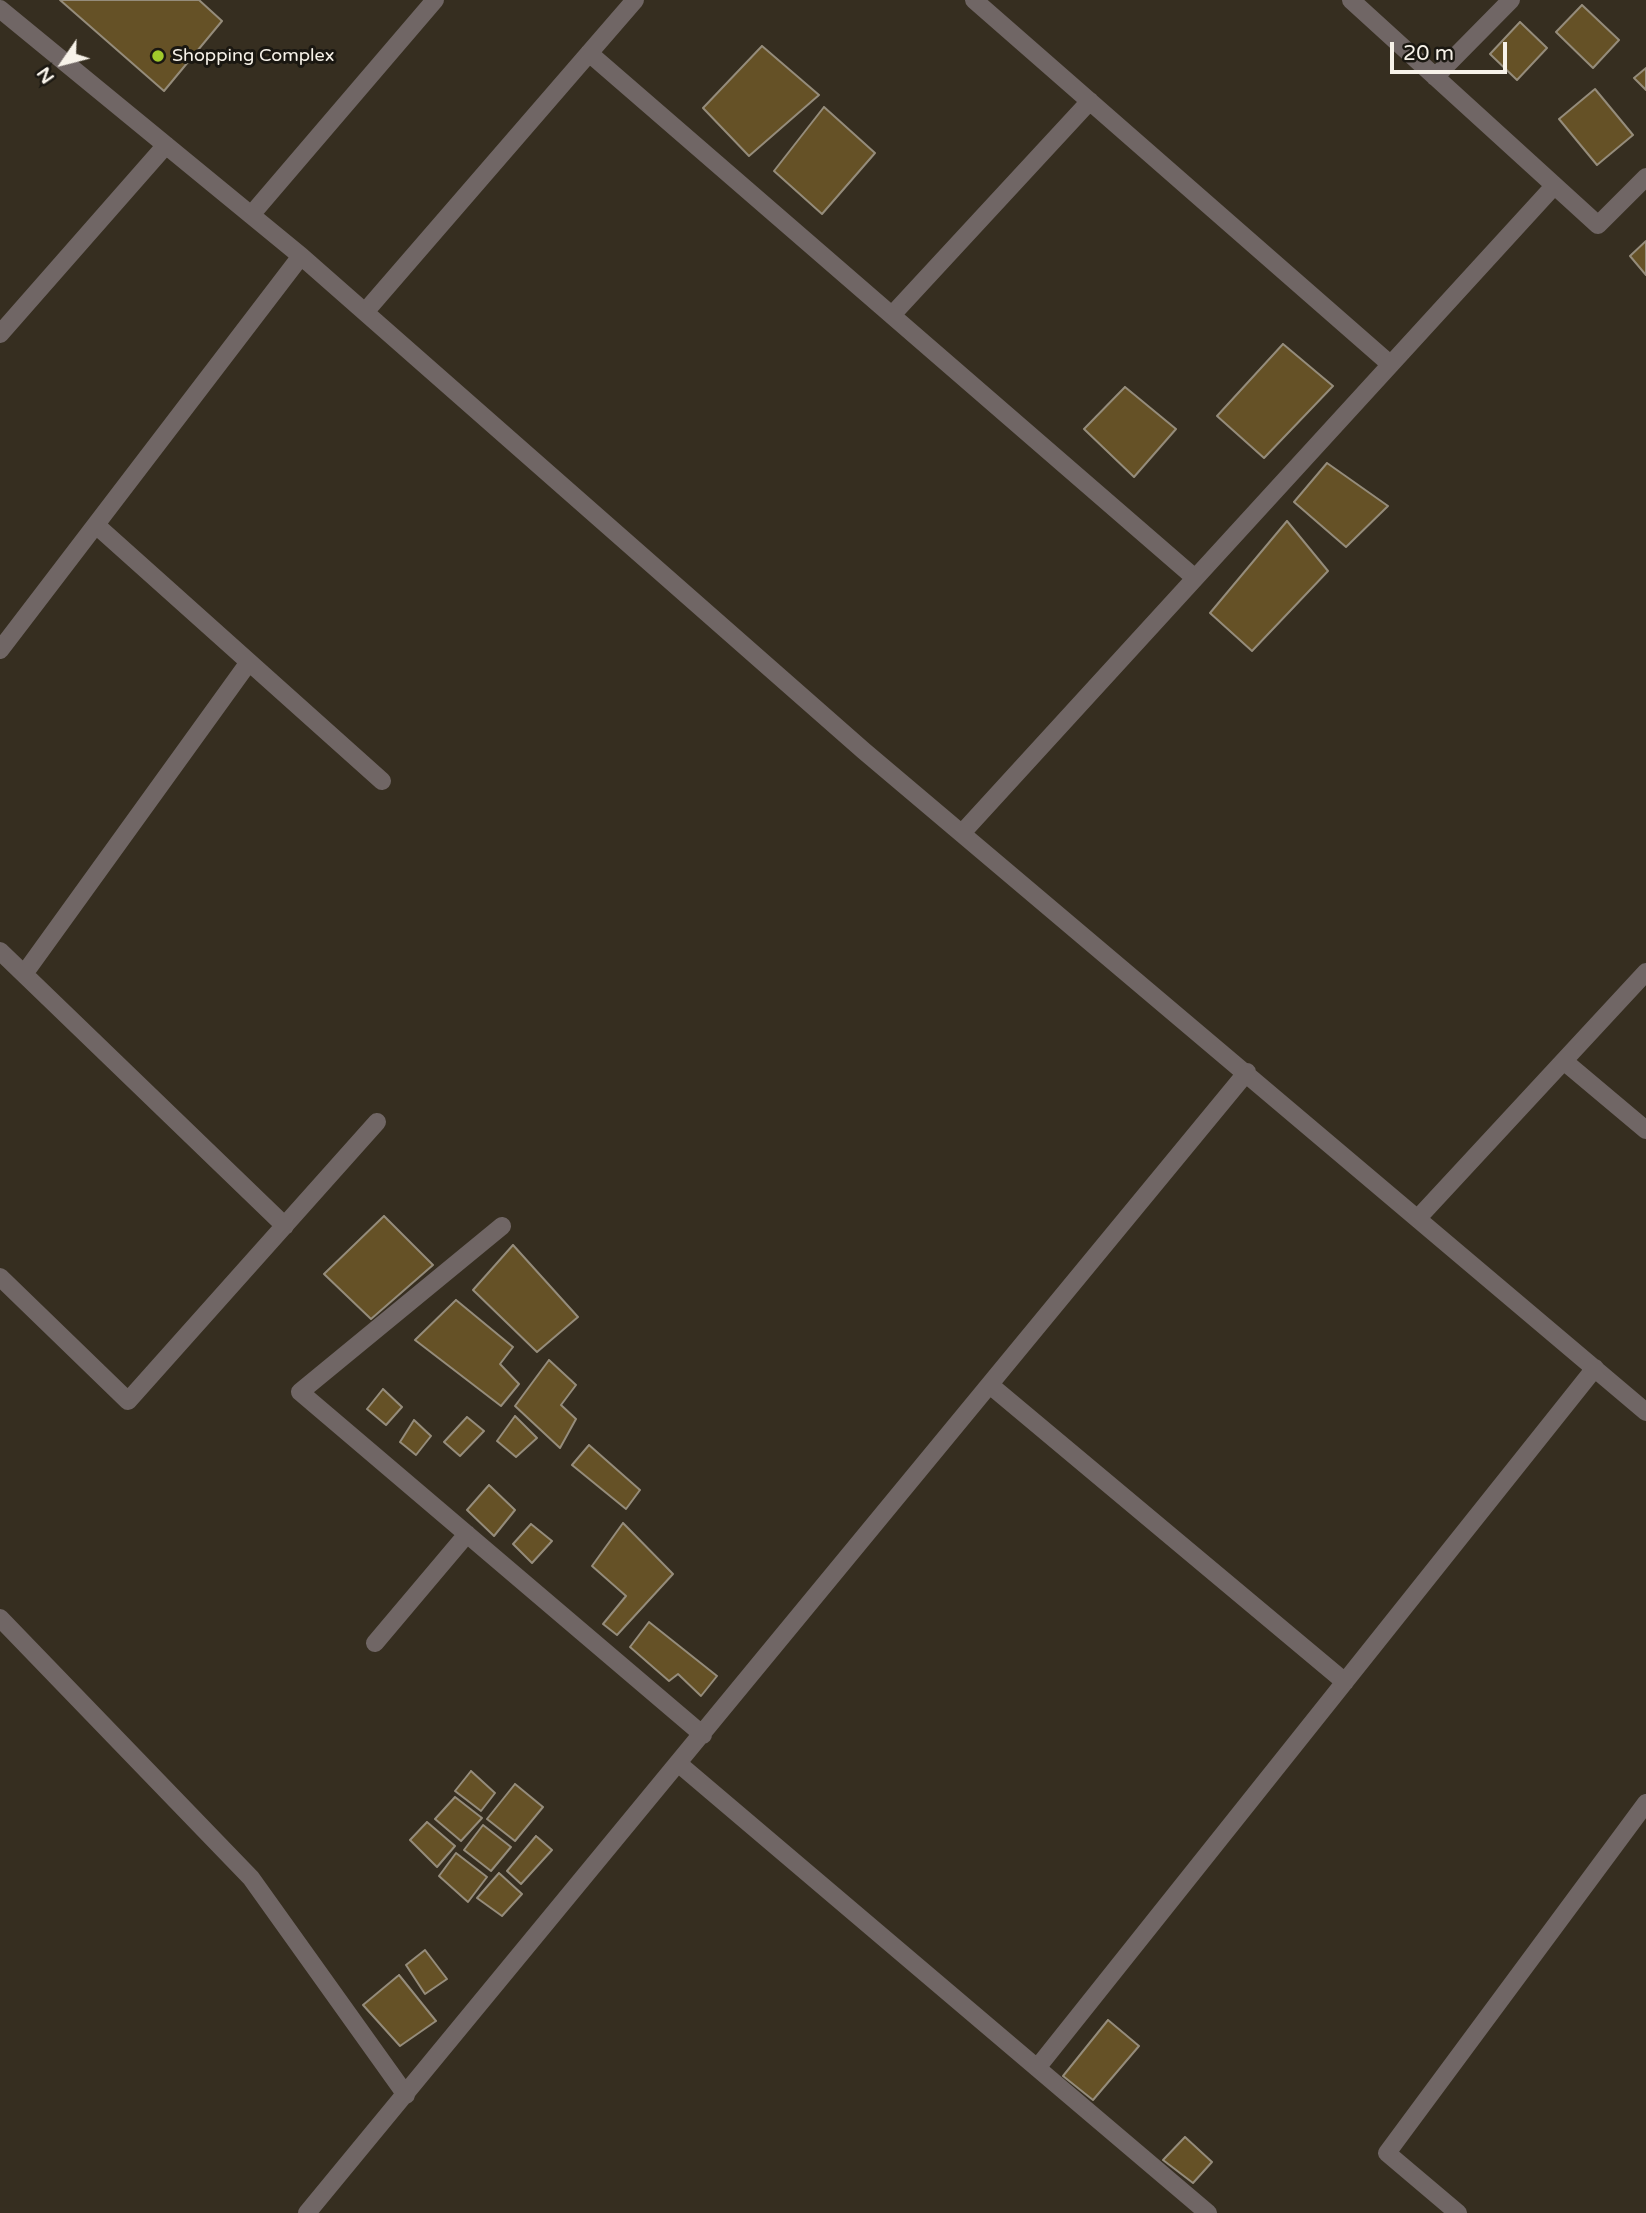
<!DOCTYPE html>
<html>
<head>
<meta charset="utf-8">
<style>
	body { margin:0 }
	#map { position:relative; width:1646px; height:2213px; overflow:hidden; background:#362e20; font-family:"Varela Round",sans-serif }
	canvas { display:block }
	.north { position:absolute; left:28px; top:28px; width:70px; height:70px; -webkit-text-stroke:5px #1a1711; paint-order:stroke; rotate:235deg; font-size:19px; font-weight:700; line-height:28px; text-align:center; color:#f7f2e9 }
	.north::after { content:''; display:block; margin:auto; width:24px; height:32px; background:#f7f2e9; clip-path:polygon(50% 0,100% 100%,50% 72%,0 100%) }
	.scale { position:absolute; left:1390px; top:42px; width:117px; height:32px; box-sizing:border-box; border:4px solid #f7f2e9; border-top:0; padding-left:9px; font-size:21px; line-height:24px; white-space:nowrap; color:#f7f2e9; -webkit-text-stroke:5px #1a1711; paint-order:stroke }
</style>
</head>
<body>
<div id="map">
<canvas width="1646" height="2213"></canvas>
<div class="north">N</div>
<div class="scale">20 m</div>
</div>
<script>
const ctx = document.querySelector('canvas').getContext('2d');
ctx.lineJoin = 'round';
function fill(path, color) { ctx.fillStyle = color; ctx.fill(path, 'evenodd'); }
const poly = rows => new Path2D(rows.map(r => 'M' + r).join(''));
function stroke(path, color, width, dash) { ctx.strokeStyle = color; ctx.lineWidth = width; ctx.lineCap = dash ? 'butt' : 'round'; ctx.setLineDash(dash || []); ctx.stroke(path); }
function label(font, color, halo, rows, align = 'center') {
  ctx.font = font + ' "Varela Round",sans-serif'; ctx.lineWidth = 6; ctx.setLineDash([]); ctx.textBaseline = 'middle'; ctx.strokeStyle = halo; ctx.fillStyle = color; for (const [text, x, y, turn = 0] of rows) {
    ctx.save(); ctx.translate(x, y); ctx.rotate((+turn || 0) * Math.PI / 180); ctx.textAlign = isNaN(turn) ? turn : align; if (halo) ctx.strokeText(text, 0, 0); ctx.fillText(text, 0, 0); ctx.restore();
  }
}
const building = poly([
	[60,0,199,0,222,21,164,91,60,0],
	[1582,5,1619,40,1593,68,1556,32,1582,5],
	[1520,22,1547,48,1517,80,1490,54,1520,22],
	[762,46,819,95,749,156,703,108,762,46],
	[1646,68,1646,90,1634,78,1646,68],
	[1595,89,1633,135,1597,165,1559,119,1595,89],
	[824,107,875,153,822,214,774,171,824,107],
	[1646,241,1646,275,1630,256,1646,241],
	[1283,344,1333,386,1264,458,1217,416,1283,344],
	[1125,387,1176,429,1134,477,1084,429,1125,387],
	[1327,463,1388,506,1346,547,1294,502,1327,463],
	[1287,521,1328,571,1252,651,1210,613,1287,521],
	[384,1216,433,1265,371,1319,324,1274,384,1216],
	[513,1245,578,1317,537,1352,473,1290,513,1245],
	[456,1300,513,1347,500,1364,519,1384,501,1406,415,1340,456,1300],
	[549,1360,576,1385,561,1405,576,1419,560,1448,515,1406,549,1360],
	[383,1389,402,1407,386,1425,367,1409,383,1389],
	[515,1416,537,1438,516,1457,497,1441,515,1416],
	[467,1417,484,1431,460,1456,444,1442,467,1417],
	[414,1420,431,1436,416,1455,400,1442,414,1420],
	[589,1445,640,1490,626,1509,572,1465,589,1445],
	[489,1485,515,1510,494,1536,467,1510,489,1485],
	[623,1523,673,1574,617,1635,603,1624,626,1596,592,1566,623,1523],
	[531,1524,552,1541,532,1563,513,1544,531,1524],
	[649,1622,717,1676,701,1696,678,1674,669,1681,630,1647,649,1622],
	[471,1771,495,1793,481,1811,455,1791,471,1771],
	[515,1784,543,1807,515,1841,487,1819,515,1784],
	[455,1797,482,1818,461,1841,435,1819,455,1797],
	[427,1822,455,1846,437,1867,410,1840,427,1822],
	[483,1825,511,1847,491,1871,464,1850,483,1825],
	[536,1836,552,1850,521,1884,507,1871,536,1836],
	[456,1853,487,1877,468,1902,439,1876,456,1853],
	[499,1873,522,1894,502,1916,477,1898,499,1873],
	[425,1950,447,1979,425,1994,406,1965,425,1950],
	[399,1975,436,2021,400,2046,363,2005,399,1975],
	[1108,2020,1139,2046,1093,2100,1063,2076,1108,2020],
	[1185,2137,1212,2162,1193,2183,1163,2160,1185,2137]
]);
fill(building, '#655126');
stroke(building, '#958c7b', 2);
stroke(poly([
	[974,0,1390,364],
	[1351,0,1598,225,1646,177],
	[0,9,301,256,864,751,1646,1412],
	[589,53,1195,578],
	[1435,77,1511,0],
	[251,215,435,0],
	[365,312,635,0],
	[892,315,1090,101],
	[0,334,166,145],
	[96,525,382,781],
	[0,650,301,256],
	[962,833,1554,186],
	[0,951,285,1226],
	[24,974,249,662],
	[1565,1062,1646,1130],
	[1418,1218,1646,972],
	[502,1226,300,1392,703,1735],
	[0,1277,128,1401,377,1122],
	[990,1385,1345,1682],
	[0,1618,251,1878,406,2095],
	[375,1643,467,1534],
	[679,1764,1208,2213],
	[1037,2068,1595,1368],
	[307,2213,1247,1072],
	[1458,2213,1387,2153,1646,1803]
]), '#706665', 18);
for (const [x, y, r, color] of [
	[158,56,7,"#a0c92b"]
]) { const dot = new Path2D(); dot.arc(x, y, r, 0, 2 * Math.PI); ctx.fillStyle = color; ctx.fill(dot); stroke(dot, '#1a1711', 2.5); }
label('18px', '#f7f2e9', '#1a1711', [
	["Shopping Complex",172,56]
], 'left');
</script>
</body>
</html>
